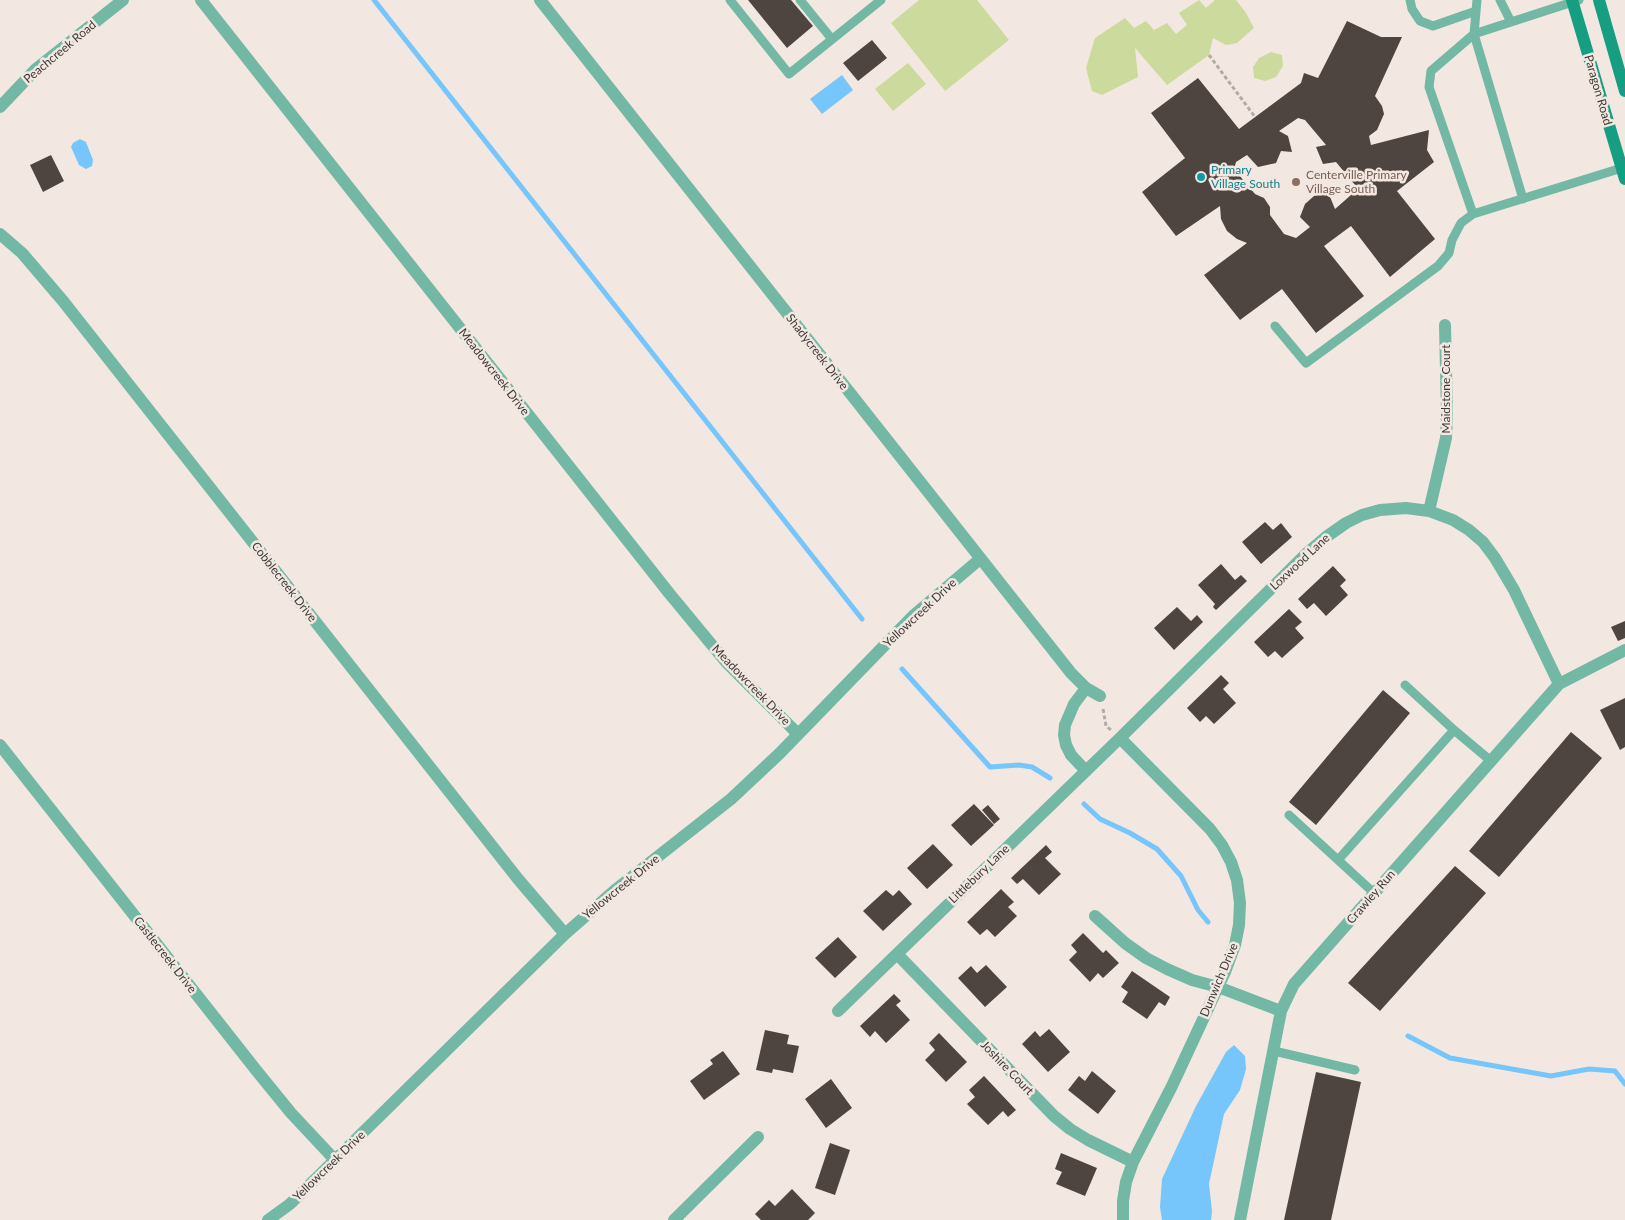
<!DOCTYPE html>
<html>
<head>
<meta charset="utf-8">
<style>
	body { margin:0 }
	canvas { display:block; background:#f2e7e1 }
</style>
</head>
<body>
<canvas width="1625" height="1220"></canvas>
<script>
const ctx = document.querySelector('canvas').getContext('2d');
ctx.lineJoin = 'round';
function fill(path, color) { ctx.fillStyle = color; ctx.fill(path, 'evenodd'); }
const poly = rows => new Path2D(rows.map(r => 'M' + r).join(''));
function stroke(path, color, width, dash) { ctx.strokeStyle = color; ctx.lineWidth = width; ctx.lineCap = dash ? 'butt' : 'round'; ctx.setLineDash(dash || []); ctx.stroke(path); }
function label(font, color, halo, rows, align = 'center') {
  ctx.font = font + ' Lato,sans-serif'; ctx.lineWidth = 5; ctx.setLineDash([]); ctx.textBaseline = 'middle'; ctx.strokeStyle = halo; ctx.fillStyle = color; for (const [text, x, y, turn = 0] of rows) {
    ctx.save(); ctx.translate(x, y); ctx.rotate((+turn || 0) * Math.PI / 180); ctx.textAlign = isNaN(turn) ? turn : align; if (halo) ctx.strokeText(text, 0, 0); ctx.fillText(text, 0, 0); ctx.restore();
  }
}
fill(poly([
	[919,0,977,0,1009,40,945,91,891,23],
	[1199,0,1206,8,1215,0,1236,0,1246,13,1254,28,1237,43,1226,45,1213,38,1209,55,1167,85,1135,48,1138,77,1102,95,1092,91,1086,68,1095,38,1125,18,1134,28,1146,21,1154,30,1167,23,1176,34,1187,25,1179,13],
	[1271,52,1282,55,1283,66,1276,77,1265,81,1254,78,1253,67,1259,58],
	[908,63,926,84,893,111,875,89]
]), '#ccdb9d');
fill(poly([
	[842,75,853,90,822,114,810,99],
	[80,139,86,142,93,160,92,166,86,169,79,165,71,147,73,143],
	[1234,1045,1245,1056,1246,1069,1240,1090,1224,1114,1209,1184,1212,1211,1211,1220,1162,1220,1160,1207,1162,1179,1196,1106,1226,1052]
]), '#76c6fb');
stroke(poly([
	[374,0,862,619],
	[902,669,990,767,1019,765,1032,767,1050,778],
	[1084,804,1100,819,1130,833,1157,849,1181,876,1198,910,1208,922],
	[1408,1036,1450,1058,1551,1076,1589,1069,1615,1071,1625,1084]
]), '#76c6fb', 5);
fill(poly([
	[748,0,791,0,813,26,787,48],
	[1347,21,1381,37,1402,37,1375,96,1382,106,1384,114,1377,130,1369,136,1371,145,1429,130,1427,150,1434,162,1397,191,1435,239,1390,277,1351,226,1324,246,1364,296,1316,333,1282,289,1240,320,1204,275,1247,243,1237,239,1227,231,1221,219,1220,206,1176,236,1142,192,1185,158,1151,113,1198,78,1239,129,1301,83,1304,73,1318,78],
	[1298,118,1305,120,1326,145,1316,147,1323,164,1336,162,1355,185,1351,195,1335,209,1328,192,1314,196,1305,204,1300,217,1310,227,1296,238,1284,234,1270,215,1270,207,1264,198,1255,194,1234,169,1236,162,1247,155,1258,167,1276,163,1281,151,1292,152,1288,136,1279,131],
	[872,40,887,58,858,81,843,63],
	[51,155,64,181,43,192,30,165],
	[1265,522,1273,530,1281,523,1292,537,1261,564,1242,542],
	[1221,564,1235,580,1241,575,1247,581,1216,610,1213,607,1215,604,1198,585],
	[1333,566,1346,580,1340,586,1348,595,1326,616,1314,603,1307,609,1298,599],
	[1177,607,1191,621,1197,615,1203,622,1174,650,1154,628],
	[1289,609,1302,622,1295,628,1304,638,1282,658,1275,651,1268,657,1254,642],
	[1625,621,1625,638,1618,641,1611,627],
	[1221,675,1229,683,1223,689,1236,703,1214,724,1206,716,1200,722,1187,708],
	[1383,690,1410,713,1316,825,1289,802],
	[1625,698,1625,747,1620,750,1600,710],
	[1571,732,1602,758,1499,877,1469,851],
	[974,804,994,825,971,846,951,825],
	[988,805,1000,819,994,824,982,810],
	[933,844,953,865,927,889,907,868],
	[1046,845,1052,852,1045,858,1061,874,1039,895,1023,879,1017,884,1011,878],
	[1455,866,1486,893,1380,1011,1348,983],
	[1001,889,1014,902,1008,907,1017,916,995,937,987,929,980,935,967,922],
	[886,890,893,896,899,890,912,904,883,931,863,911],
	[1083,933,1103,953,1106,950,1119,963,1103,978,1098,973,1090,982,1069,960,1077,952,1071,945],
	[838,937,857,957,835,978,815,958],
	[986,965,1007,987,985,1007,958,978,971,966,977,973],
	[1132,971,1170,997,1165,1006,1159,1002,1147,1019,1122,1002,1128,992,1121,987],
	[894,994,901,1001,896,1005,910,1020,886,1043,875,1031,870,1037,860,1026],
	[1049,1029,1070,1052,1048,1072,1022,1044,1035,1031,1040,1037],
	[765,1030,789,1035,787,1044,799,1046,793,1073,773,1069,772,1073,756,1070],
	[939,1033,967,1062,946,1082,925,1060,935,1050,929,1043],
	[723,1051,740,1074,704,1100,690,1081,713,1064,710,1060],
	[1092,1071,1116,1091,1098,1114,1068,1090,1079,1076,1085,1081],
	[1316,1072,1361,1082,1331,1220,1284,1220],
	[984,1076,1016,1110,1008,1117,1003,1111,988,1125,967,1104,975,1097,969,1090],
	[831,1079,852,1108,826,1128,805,1099],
	[830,1143,850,1150,835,1195,815,1188],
	[1061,1153,1097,1168,1085,1196,1056,1184,1062,1172,1055,1169],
	[792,1189,815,1213,808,1220,761,1220,755,1214,769,1200,775,1206]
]), '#4e4540');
stroke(poly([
	[1209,55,1255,117],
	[1103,709,1106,726,1111,730]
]), '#b3aba6', 3, [4, 2.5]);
stroke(poly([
	[730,0,789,74,881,0],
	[800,0,831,38],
	[1410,0,1412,9,1420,21,1433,26,1476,11],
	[1477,0,1474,34,1523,199],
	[1500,0,1511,22],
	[1473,214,1429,87,1431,71,1474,34,1579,0],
	[1275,326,1306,363,1438,266,1449,253,1452,240,1461,223,1473,214,1625,167],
	[1405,685,1454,730],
	[1289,815,1338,860],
	[1374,893,1338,860,1454,730,1491,761],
	[1274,1051,1355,1070]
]), '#73b8a4', 9);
stroke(poly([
	[201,0,669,593,726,662,798,734],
	[540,0,1071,673,1086,688,1100,696],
	[0,107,36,69,123,0],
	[0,234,22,253,63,301,518,879,565,934],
	[1429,511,1446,438,1447,416,1445,325],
	[1086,688,1074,704,1065,725,1064,735,1066,745,1071,755,1086,771],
	[1120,738,1210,829,1222,845,1231,862,1237,880,1240,903,1239,925,1235,945,1225,972,1172,1086,1133,1162,1126,1182,1123,1201,1123,1220],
	[0,745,256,1070,291,1113,335,1160],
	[1095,916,1125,943,1146,958,1167,969,1192,980,1218,987,1281,1011],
	[897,954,1054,1116,1070,1129,1088,1140,1133,1162],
	[838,1011,1120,738,1307,553,1326,537,1346,523,1362,515,1380,510,1406,508,1429,511,1453,520,1469,530,1483,542,1495,558,1514,590,1559,684],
	[268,1220,290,1204,565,934,614,891,731,799,779,754,914,615,980,559],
	[674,1220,758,1137],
	[1240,1220,1281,1011,1294,984,1559,684,1625,650]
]), '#73b8a4', 12);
stroke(poly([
	[1572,0,1625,179],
	[1599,0,1625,91]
]), '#169e83', 12);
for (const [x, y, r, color] of [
	[1201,177,5,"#0f9aa8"],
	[1296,182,5,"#8d6e63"]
]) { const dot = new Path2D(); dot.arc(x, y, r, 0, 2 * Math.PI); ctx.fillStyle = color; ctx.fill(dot); stroke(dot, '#f2e7e1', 2); }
label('12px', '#3d3936', '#f2e7e1', [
	["Peachcreek Road",60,52,-40],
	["Paragon Road",1598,90,74],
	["Shadycreek Drive",817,352,52],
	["Meadowcreek Drive",494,372,52],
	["Maidstone Court",1446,389,-90],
	["Loxwood Lane",1300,562,-43],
	["Cobblecreek Drive",284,582,52],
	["Yellowcreek Drive",920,613,-43],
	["Meadowcreek Drive",751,685,46],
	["Littlebury Lane",979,874,-44],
	["Yellowcreek Drive",621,887,-39],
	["Crawley Run",1371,897,-49],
	["Castlecreek Drive",165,955,52],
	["Dunwich Drive",1219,980,-67],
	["Joshire Court",1007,1068,46],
	["Yellowcreek Drive",329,1166,-44]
]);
label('12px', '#0d838f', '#f2e7e1', [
	["Primary",1211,170],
	["Village South",1211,184]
], 'left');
label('12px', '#785e54', '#f2e7e1', [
	["Centerville Primary",1306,175],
	["Village South",1306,189]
], 'left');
</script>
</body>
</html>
